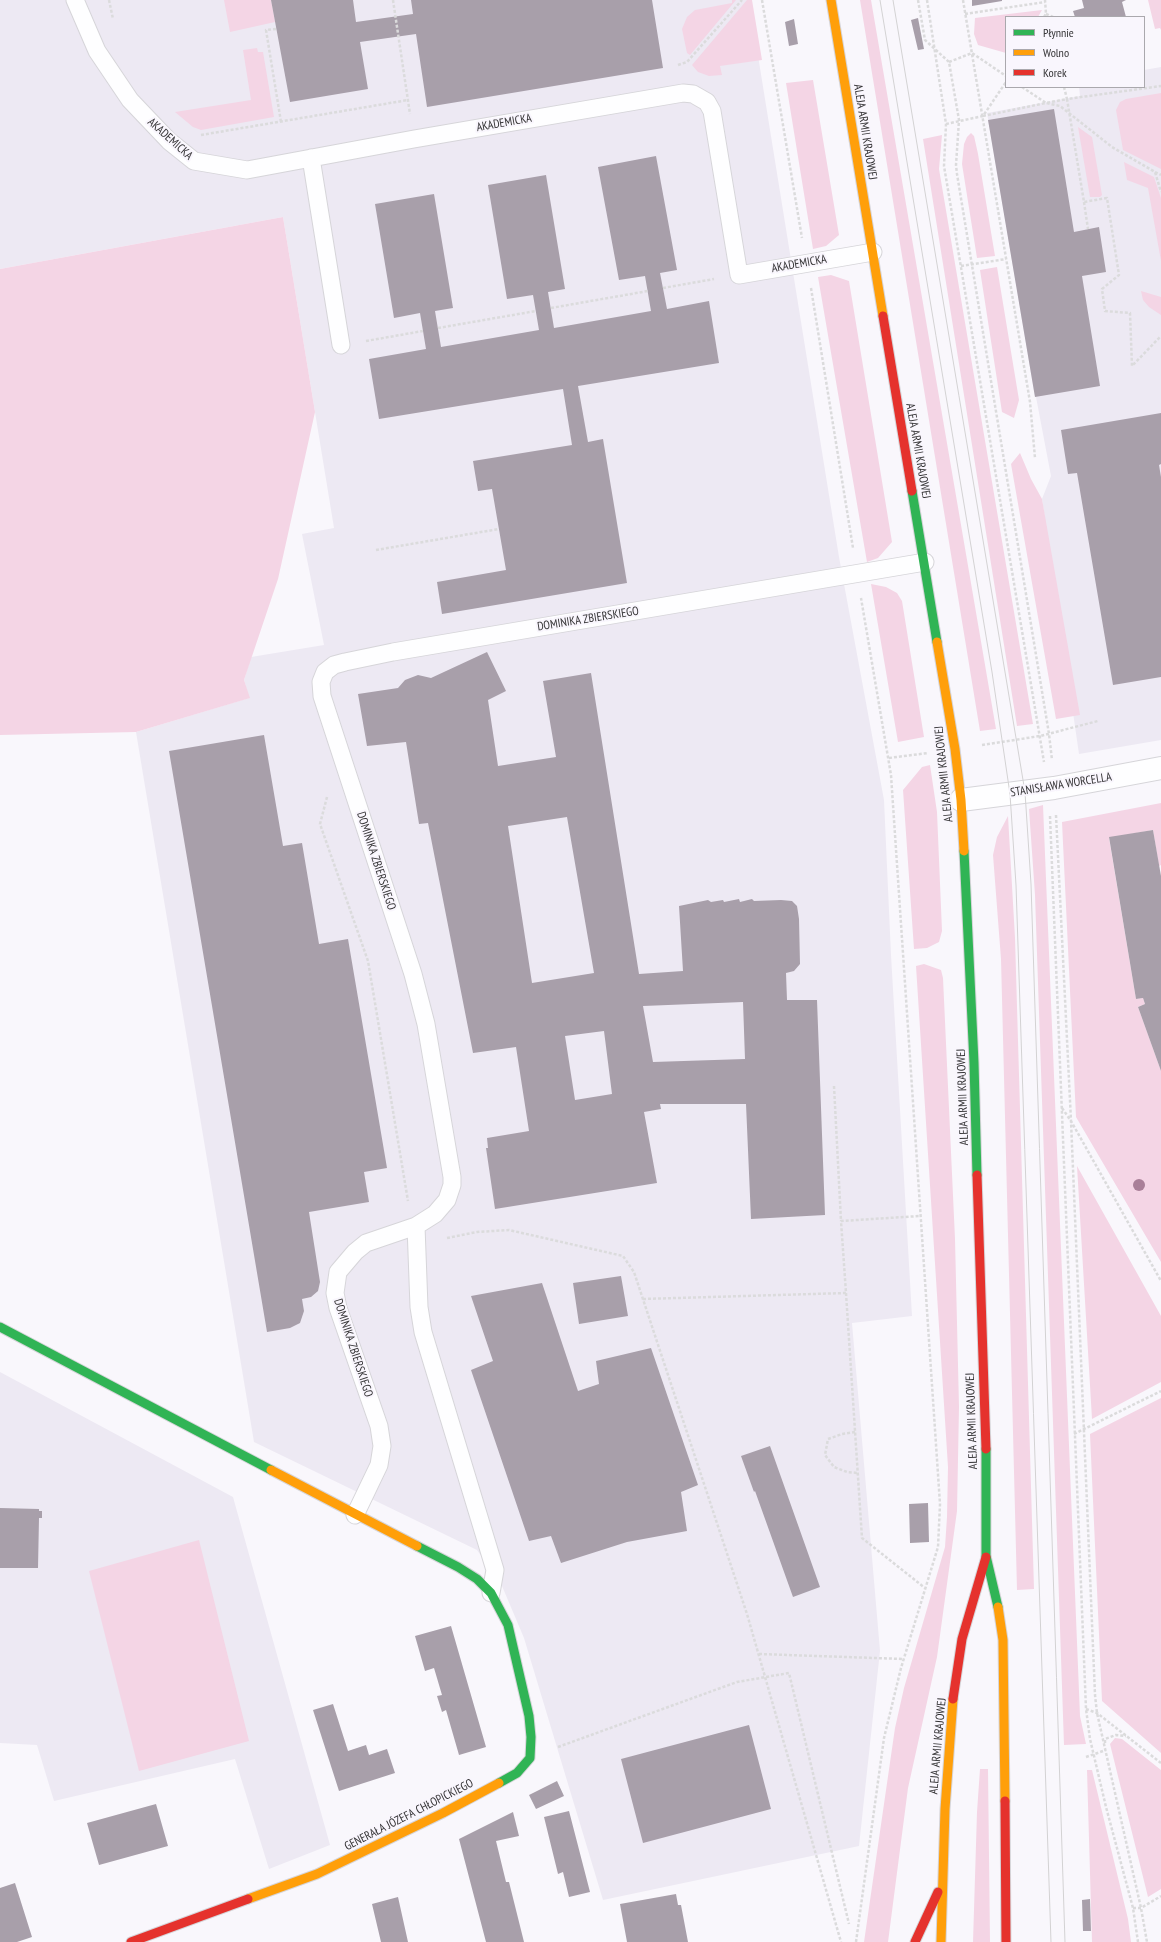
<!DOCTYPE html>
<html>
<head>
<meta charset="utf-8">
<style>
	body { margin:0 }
	#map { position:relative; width:1161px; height:1942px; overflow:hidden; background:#f9f7fc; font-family:"PT Sans Narrow",sans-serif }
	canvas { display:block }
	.legend { position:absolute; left:1005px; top:16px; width:140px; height:72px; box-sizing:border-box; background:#f9f6fd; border:1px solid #aaa8ad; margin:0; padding:5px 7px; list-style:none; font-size:12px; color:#343335 }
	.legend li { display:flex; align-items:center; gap:8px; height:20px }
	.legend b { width:20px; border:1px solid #aaa8ad }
</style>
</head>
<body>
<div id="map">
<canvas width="1161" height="1942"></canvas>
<ul class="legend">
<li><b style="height:5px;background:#30b455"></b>Płynnie</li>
<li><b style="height:5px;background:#ff9f0a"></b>Wolno</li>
<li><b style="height:5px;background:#e5322d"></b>Korek</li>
</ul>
</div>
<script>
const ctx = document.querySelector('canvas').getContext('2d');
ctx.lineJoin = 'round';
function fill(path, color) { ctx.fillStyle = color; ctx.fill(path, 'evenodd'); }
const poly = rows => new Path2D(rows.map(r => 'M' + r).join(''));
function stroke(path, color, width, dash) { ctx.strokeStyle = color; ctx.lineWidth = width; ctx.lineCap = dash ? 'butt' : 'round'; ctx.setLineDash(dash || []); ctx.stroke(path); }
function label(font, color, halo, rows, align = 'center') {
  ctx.font = font + ' "PT Sans Narrow",sans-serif'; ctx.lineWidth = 4; ctx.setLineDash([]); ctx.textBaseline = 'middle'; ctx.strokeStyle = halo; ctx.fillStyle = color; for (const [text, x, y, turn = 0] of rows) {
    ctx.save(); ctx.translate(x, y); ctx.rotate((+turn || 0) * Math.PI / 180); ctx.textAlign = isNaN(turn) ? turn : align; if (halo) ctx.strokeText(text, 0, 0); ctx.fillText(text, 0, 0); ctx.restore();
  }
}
fill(poly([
	[0,0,749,0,839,557,884,800,891,955,912,1316,852,1323,880,1651,859,1846,603,1900,524,1638,502,1586,477,1550,254,1442,136,732,249,698,244,680,251,657,324,645,302,534,334,528,283,217,0,269],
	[1161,67,1161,740,1079,754,1042,499,1051,476,1036,397,1035,397,987,113,1080,96,1079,87,1144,87,1144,70],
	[0,1372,233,1497,330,1845,269,1869,235,1759,54,1801,37,1745,0,1743]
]), '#ede9f3');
fill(poly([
	[224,0,271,0,275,22,230,32],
	[732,0,736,0,690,55,687,53,682,29,687,17,695,10,732,3],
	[747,0,752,0,762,60,720,66,722,75,709,76,698,72,692,65],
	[860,0,871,0,996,729,980,731],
	[1148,0,1161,0,1161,30,1160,28,1155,29],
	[1042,10,1038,17,1006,17,1006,53,978,45,974,34,975,18],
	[257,48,258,52,263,52,274,117,201,130,193,127,175,112,251,100,243,50],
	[813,80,839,235,826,246,813,249,786,83],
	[1161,93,1161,169,1123,150,1116,110,1120,102,1126,99],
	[1078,127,1092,137,1102,195,1100,197,1090,197],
	[971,133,974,136,978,154,995,256,977,258,962,164,964,144,967,137],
	[942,135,939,169,1033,724,1017,726,923,139],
	[1124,162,1154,177,1161,198,1161,261,1148,188,1127,180],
	[283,217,315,412,278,579,244,680,250,698,136,732,0,735,0,269],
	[997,267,1019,400,1014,418,1002,412,980,270],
	[831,275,849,281,892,542,878,558,867,562,818,277],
	[1141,291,1161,297,1161,315,1149,307,1143,300],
	[1020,453,1031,479,1042,499,1080,715,1056,719,1011,464],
	[871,584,886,587,897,593,902,601,924,737,898,742],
	[930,765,937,812,942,931,939,942,927,948,914,949,903,790,922,767],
	[1161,803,1161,865,1159,866,1153,830,1109,838,1136,999,1143,998,1145,1004,1138,1007,1161,1071,1161,1262,1076,1117,1062,822],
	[1043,805,1080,1716,1086,1744,1064,1745,1035,895,1029,809],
	[1008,816,1015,938,1034,1589,1017,1590,1001,959,993,855,997,837],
	[924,964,941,970,943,978,955,1239,959,1407,957,1511,937,1657,908,1788,888,1942,864,1942,895,1728,904,1688,945,1547,947,1517,948,1467,916,966],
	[1077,1166,1161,1316,1161,1382,1092,1419],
	[1161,1398,1161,1753,1102,1701,1090,1434],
	[199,1540,249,1741,139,1771,89,1571],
	[1115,1738,1122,1739,1161,1770,1161,1889,1148,1897,1110,1744],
	[980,1769,988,1769,990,1942,973,1942,977,1812],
	[1087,1770,1092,1770,1128,1919,1131,1942,1092,1942]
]), '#f4d5e5');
fill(poly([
	[271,0,353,0,356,22,413,14,411,0,652,0,663,68,427,107,416,34,360,42,368,89,290,102],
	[972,0,1002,0,1002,1,972,6],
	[1082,0,1126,0,1122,2,1126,17,1075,17,1073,11,1084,8],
	[918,18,924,49,918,50,911,20],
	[794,19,798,44,789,46,785,22],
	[1054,109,1074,232,1099,227,1106,272,1082,276,1100,386,1035,397,988,120],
	[656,156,677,270,660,273,667,309,709,301,719,363,578,386,588,442,603,439,627,583,442,614,437,582,506,570,492,489,478,491,473,461,572,445,563,389,379,419,369,359,426,349,420,313,394,318,375,204,434,194,453,308,435,311,441,347,539,330,533,295,507,299,488,185,546,175,565,289,548,292,554,328,651,311,645,276,619,280,598,167],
	[1161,413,1161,464,1159,465,1161,477,1161,677,1113,685,1077,473,1068,474,1061,430],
	[487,652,506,691,488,700,498,766,556,757,543,681,591,673,639,974,683,971,679,906,708,900,711,902,723,900,724,902,739,899,740,902,752,899,754,901,781,900,792,901,797,906,799,919,800,964,794,971,786,973,787,1000,817,1000,825,1215,751,1219,746,1104,660,1104,661,1109,644,1112,657,1183,495,1209,486,1148,488,1148,487,1138,529,1131,516,1047,473,1053,428,823,419,824,406,742,367,746,358,694,398,688,405,680,418,675,431,678],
	[567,817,594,973,532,983,508,826],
	[743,1002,745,1059,653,1062,643,1006],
	[604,1031,612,1094,575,1100,565,1036],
	[264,735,283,846,302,843,319,944,348,939,387,1168,364,1172,369,1202,309,1212,320,1282,318,1291,311,1297,302,1299,304,1311,300,1323,290,1328,267,1332,169,751],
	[1153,830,1161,876,1161,1071,1138,1007,1145,1004,1143,998,1136,999,1109,837],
	[621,1276,628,1316,579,1324,573,1283],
	[542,1283,578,1391,599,1384,596,1361,651,1348,698,1485,681,1492,687,1531,627,1542,561,1563,551,1536,529,1541,471,1370,493,1361,471,1296],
	[770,1446,820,1587,793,1597,755,1491,754,1492,741,1456],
	[928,1503,929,1542,910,1543,909,1504],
	[0,1508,39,1509,39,1511,42,1511,42,1518,39,1518,38,1568,0,1568],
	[451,1626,486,1747,459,1755,446,1710,442,1712,437,1696,442,1695,434,1668,425,1671,415,1636],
	[333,1704,348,1751,366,1745,369,1755,387,1749,395,1773,339,1791,313,1710],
	[749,1725,771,1809,643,1843,621,1759],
	[557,1781,564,1796,536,1809,529,1795],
	[156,1804,168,1846,99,1865,87,1823],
	[569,1811,590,1892,569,1897,563,1872,558,1874,544,1817],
	[513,1812,519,1836,496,1841,506,1882,509,1882,524,1942,486,1942,459,1839],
	[15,1883,32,1937,17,1942,0,1942,0,1888],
	[676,1894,678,1905,681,1905,688,1942,627,1942,620,1904],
	[398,1897,408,1942,381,1942,372,1904],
	[1090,1899,1091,1931,1083,1931,1082,1900]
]), '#a89faa');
const lane = poly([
	[75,0,97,51,130,100,169,141,194,161,247,170,414,139,683,93,693,94,707,102,712,111,739,275,873,252],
	[311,158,341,345],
	[416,1226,419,1307,423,1332,495,1570,491,1593],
	[355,1515,379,1465,382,1446,379,1426,338,1308,335,1293,338,1272,355,1252,366,1243,416,1226,435,1214,447,1200,452,1185,452,1177,426,1024,413,974,322,696,321,682,325,672,334,665,345,662,393,652,925,562]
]);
const street = poly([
	[961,800,1054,788,1161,768]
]);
const fast = poly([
	[912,491,937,642],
	[964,851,974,1063,977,1175],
	[0,1327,271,1470],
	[986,1449,986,1556,998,1607],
	[417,1546,458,1567,477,1579,491,1593,508,1625,529,1716,531,1737,530,1758,517,1773,499,1783]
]);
const slow = poly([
	[831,0,883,316],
	[937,642,955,749,961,800,964,851],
	[271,1470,417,1546],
	[998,1607,1003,1640,1005,1801],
	[248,1899,317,1874,443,1813,499,1783],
	[941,1942,945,1809,953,1699]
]);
const jam = poly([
	[883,316,912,491],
	[977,1175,986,1449],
	[953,1699,962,1639,986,1557],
	[1005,1801,1006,1942],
	[131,1942,248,1899],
	[915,1942,938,1892]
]);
stroke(lane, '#d6d5d9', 19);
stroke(street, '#d6d5d9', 24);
stroke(fast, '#d6d5d9', 11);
stroke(slow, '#d6d5d9', 11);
stroke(jam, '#d6d5d9', 11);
stroke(poly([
	[109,0,113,19],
	[393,0,410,114],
	[762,0,802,238],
	[918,0,925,40,949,62,959,120,956,165,957,174,1049,734,1052,760],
	[927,0,946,124,944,166,1044,762],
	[963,0,1030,402,1035,458],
	[965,14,1045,2],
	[1046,14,1053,17],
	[1044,17,1046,14,1045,0],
	[276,29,266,30,281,122],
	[949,62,972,53,1006,76],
	[678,65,687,62,742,0],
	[1022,87,1046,103,1067,99,1084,202,1107,198,1119,275,1102,289,1105,311,1130,313,1132,366,1160,337],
	[1064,87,1067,99,1161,86],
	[983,116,1046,103,1060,106,1112,147,1155,172,1161,192],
	[946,124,983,116,1006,82],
	[201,135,408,100],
	[1155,172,1161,175],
	[1084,202,1088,229],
	[961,266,1006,259],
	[663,288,714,279],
	[811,288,853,548],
	[551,308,648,291],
	[438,328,536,311],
	[366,341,423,331],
	[376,550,499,529],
	[982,745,1040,736,1098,721],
	[889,758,928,753],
	[327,797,320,824,368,961,408,1201],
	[1056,815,1071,1121,1095,1695,1097,1713,1141,1908,1147,1942],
	[1050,816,1086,1709,1090,1739,1106,1807,1133,1908,1138,1942],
	[834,1086,841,1221],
	[1062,1108,1071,1121,1161,1281],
	[447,1238,477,1232,509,1230,623,1256,634,1272,747,1614,841,1942],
	[846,1293,862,1538,925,1588],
	[643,1299,846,1293,841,1221,920,1216],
	[855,1432,842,1434,828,1439,825,1455,834,1467,847,1472,858,1473],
	[1074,1434,1161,1391],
	[759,1654,904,1659],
	[1086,1709,1097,1713,1161,1763],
	[1105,1743,1105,1739,1116,1735,1126,1736],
	[558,1747,737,1682,789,1673,849,1924],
	[1086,1757,1106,1750],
	[1133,1908,1141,1908,1161,1896],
	[856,1942,884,1738,901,1668,938,1547,940,1504,891,775,861,598]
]), '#dbdbdc', 2.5, [3, 2]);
stroke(lane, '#fefeff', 17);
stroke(street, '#fefeff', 22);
stroke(fast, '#30b455', 9);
stroke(slow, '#ff9f0a', 9);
stroke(jam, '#e5322d', 9);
stroke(poly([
	[880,0,992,672,1010,794,1016,885,1051,1942],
	[893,0,1025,792,1031,884,1065,1942]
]), '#d3d2d3', 1);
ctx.fillStyle = '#a97f98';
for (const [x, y] of [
	[1139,1185]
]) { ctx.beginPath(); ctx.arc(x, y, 6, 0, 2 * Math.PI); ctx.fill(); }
label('12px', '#343335', '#f9f6fd', [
	["AKADEMICKA",504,123,-10],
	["ALEJA ARMII KRAJOWEJ",865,132,81],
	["AKADEMICKA",170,139,42],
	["AKADEMICKA",799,264,-10],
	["ALEJA ARMII KRAJOWEJ",918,451,80],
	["DOMINIKA ZBIERSKIEGO",588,619,-9],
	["ALEJA ARMII KRAJOWEJ",944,774,-96],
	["STANISŁAWA WORCELLA",1061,785,-9],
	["DOMINIKA ZBIERSKIEGO",376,861,72],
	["ALEJA ARMII KRAJOWEJ",963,1097,-92],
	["DOMINIKA ZBIERSKIEGO",353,1348,72],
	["ALEJA ARMII KRAJOWEJ",972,1421,-92],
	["ALEJA ARMII KRAJOWEJ",938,1746,-85],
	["GENERAŁA JÓZEFA CHŁOPICKIEGO",409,1815,-27]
]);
</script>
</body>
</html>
